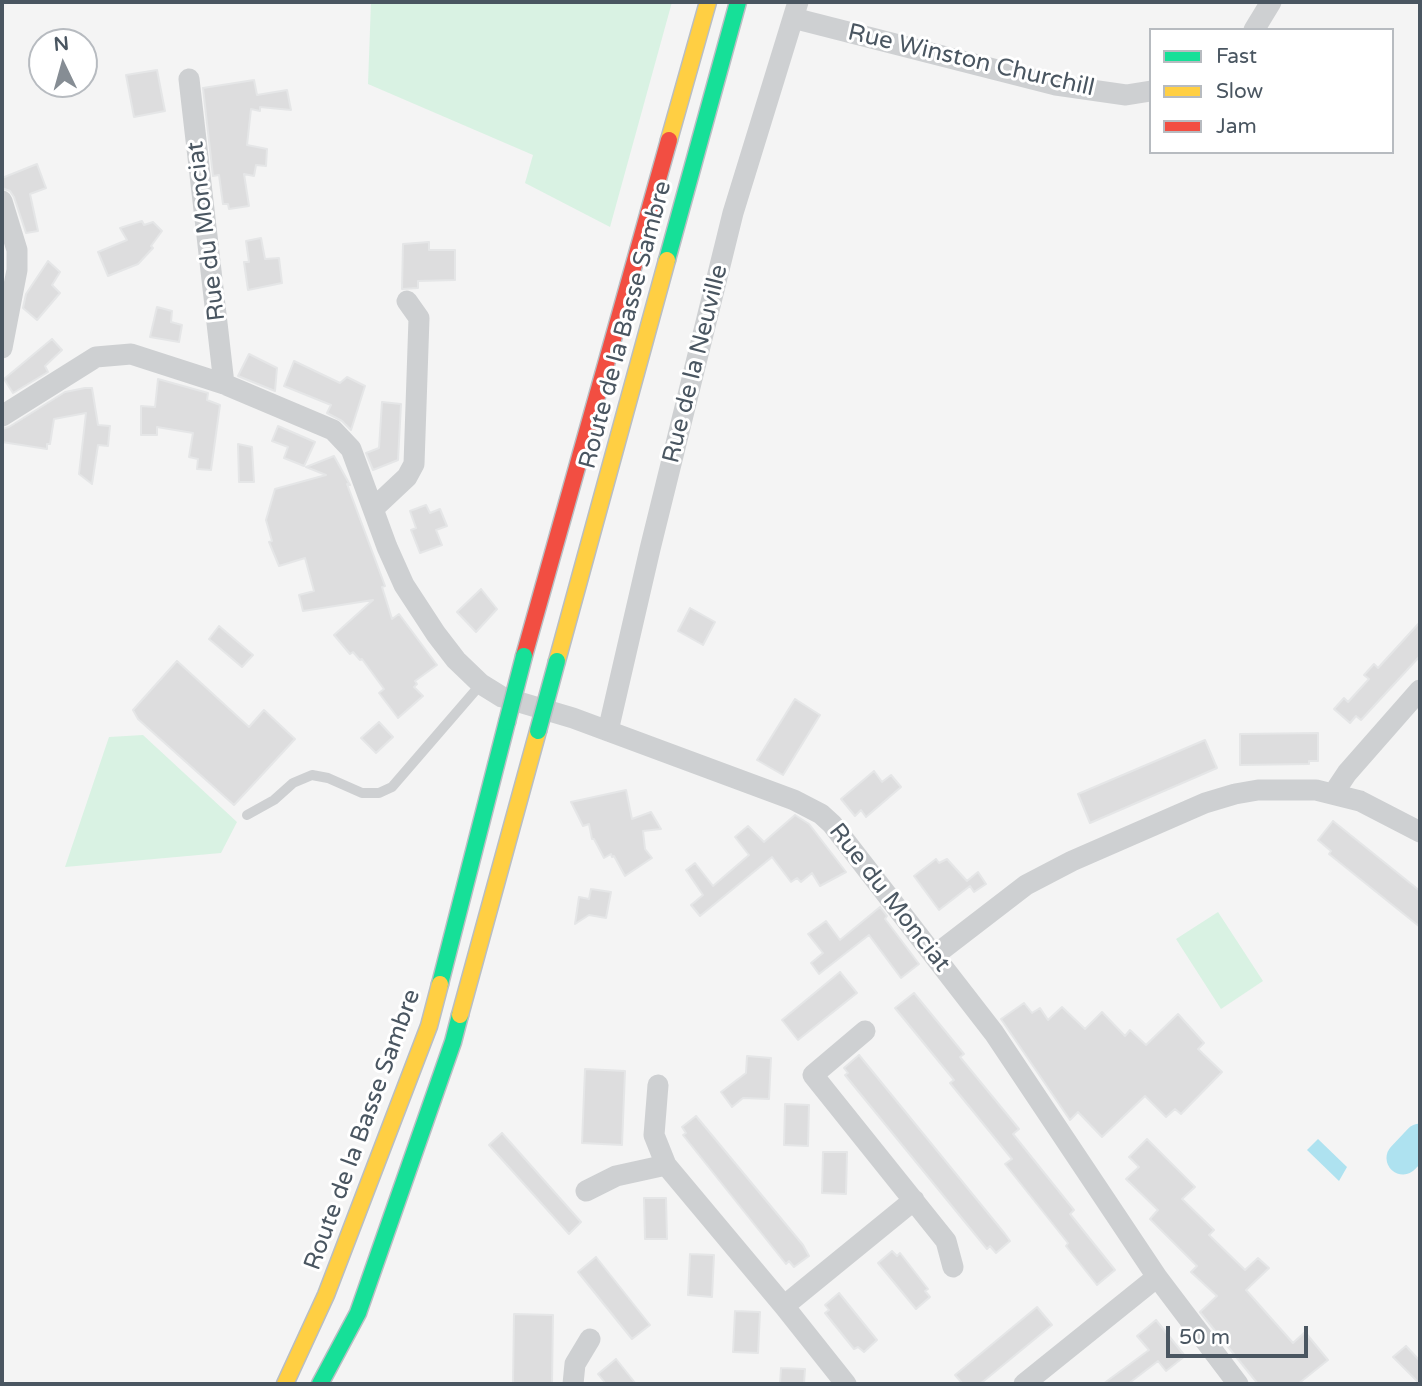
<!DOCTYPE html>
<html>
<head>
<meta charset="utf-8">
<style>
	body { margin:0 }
	#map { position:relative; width:1422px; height:1386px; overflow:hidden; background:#f4f4f4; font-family:"Varela Round",sans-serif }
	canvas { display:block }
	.frame { position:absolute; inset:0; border:4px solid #4a5661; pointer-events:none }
	.legend { position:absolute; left:1149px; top:28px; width:245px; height:126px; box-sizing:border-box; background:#fff; border:2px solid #b7bbc0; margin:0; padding:9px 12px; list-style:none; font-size:21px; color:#4a5661 }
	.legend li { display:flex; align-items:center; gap:14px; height:35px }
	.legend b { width:35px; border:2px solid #b7bbc0 }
	.north { position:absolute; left:28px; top:28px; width:70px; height:70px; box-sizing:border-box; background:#fff; border:2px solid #b7bbc0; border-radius:50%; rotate:355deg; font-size:19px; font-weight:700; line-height:28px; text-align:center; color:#4a5661 }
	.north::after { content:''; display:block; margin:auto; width:24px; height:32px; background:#868d94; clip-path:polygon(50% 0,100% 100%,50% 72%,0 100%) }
	.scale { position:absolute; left:1166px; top:1326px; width:142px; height:32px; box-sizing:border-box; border:4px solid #4a5661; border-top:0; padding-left:9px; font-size:21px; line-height:24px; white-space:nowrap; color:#4a5661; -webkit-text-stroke:5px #fff; paint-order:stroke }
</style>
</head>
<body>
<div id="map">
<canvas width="1422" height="1386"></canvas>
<div class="frame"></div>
<ul class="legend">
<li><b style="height:9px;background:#16e098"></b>Fast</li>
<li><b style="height:9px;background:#ffcf43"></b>Slow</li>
<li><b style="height:9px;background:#f24e42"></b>Jam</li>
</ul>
<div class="north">N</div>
<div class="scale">50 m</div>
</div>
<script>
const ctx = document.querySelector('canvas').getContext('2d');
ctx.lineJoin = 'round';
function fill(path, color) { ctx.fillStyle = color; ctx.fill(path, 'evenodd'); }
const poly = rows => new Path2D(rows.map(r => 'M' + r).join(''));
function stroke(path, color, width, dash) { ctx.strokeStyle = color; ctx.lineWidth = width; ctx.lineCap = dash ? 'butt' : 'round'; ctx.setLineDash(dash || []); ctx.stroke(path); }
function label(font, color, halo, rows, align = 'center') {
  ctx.font = font + ' "Varela Round",sans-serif'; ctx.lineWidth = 6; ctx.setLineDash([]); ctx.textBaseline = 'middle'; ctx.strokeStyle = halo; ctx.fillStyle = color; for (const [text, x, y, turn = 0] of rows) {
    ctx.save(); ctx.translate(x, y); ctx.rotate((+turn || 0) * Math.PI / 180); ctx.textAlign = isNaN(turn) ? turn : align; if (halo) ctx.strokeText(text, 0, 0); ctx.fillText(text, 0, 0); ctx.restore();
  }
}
fill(poly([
	[371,2,672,2,610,227,525,183,533,155,368,84],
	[143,735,237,822,221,853,65,867,109,737],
	[1218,912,1263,981,1221,1009,1176,939]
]), '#d9f2e3');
fill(poly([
	[1318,1139,1347,1167,1339,1181,1307,1150]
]), '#aee2f0');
stroke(poly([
	[1403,1158,1420,1140]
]), '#aee2f0', 33);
const building = poly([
	[157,70,165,111,134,117,126,75,157,70],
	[254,80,257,95,287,90,291,110,260,107,260,111,251,109,247,145,267,149,266,166,256,165,254,176,244,174,249,206,229,209,228,204,223,204,219,175,213,176,203,88,254,80],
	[37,164,46,188,30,194,38,231,26,233,14,197,10,191,2,188,2,178,37,164],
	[142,221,144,225,153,222,162,231,151,246,153,248,138,264,108,276,98,252,127,240,120,228,142,221],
	[261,238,265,259,279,258,282,283,248,290,244,262,249,262,246,241,261,238],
	[429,242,429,250,455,250,455,280,418,281,418,288,402,289,403,244,429,242],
	[48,261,60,272,52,285,60,293,37,320,23,308,26,294,48,261],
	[157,307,172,311,171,322,182,325,179,342,150,337,157,307],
	[52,339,62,350,45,366,48,372,13,393,4,379,52,339],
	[249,354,277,368,275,391,238,376,249,354],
	[294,361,340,383,347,377,365,386,351,430,342,421,327,413,331,405,284,386,294,361],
	[158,379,208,393,207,400,220,405,211,470,197,469,198,459,189,457,193,433,157,427,157,435,141,435,141,406,155,407,158,379],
	[85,388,92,388,98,425,110,426,108,446,98,445,92,484,79,474,86,413,54,419,50,444,47,444,47,449,2,442,2,429,9,427,65,392,85,388],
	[382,402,401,404,398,460,373,470,366,453,379,448,382,402],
	[278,426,315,442,304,466,284,458,288,447,272,441,278,426],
	[238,444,252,447,254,482,239,482,238,444],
	[334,456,350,485,347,484,385,586,382,587,392,619,399,614,437,665,415,681,417,684,414,687,423,696,398,718,379,693,384,689,362,659,360,660,353,652,350,654,334,635,373,600,303,611,299,595,314,591,305,558,279,566,269,542,272,541,266,520,275,489,326,475,306,467,334,456],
	[426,505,430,513,440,509,447,526,436,530,442,545,420,553,411,530,416,528,410,511,426,505],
	[481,589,497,609,476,632,457,612,481,589],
	[690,608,715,622,703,645,678,631,690,608],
	[1420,622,1420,656,1361,720,1356,716,1350,723,1334,709,1344,698,1348,702,1369,679,1364,675,1374,664,1378,668,1420,622],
	[219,626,253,655,242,667,209,639,219,626],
	[177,661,249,727,264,710,295,739,234,805,138,719,133,710,177,661],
	[795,699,820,715,783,775,757,760,795,699],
	[379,722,393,737,376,753,361,738,379,722],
	[1318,733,1318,761,1309,761,1309,764,1240,765,1240,734,1318,733],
	[1205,740,1217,768,1090,823,1078,794,1205,740],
	[874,771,882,782,891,775,901,787,866,817,861,810,855,816,841,799,874,771],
	[626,790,632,819,651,812,661,829,643,831,645,849,652,858,625,876,614,856,612,857,611,854,604,858,594,839,592,839,589,824,583,826,571,802,626,790],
	[795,815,809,824,846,872,820,886,812,873,801,882,797,878,791,882,772,857,700,916,691,905,703,895,686,870,695,863,713,886,749,855,735,837,748,826,764,842,795,815],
	[1333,821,1420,891,1420,927,1329,854,1331,851,1318,840,1333,821],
	[936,859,939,863,947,859,967,881,978,872,986,884,974,892,970,886,939,910,914,876,936,859],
	[591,889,611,892,606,918,589,915,575,924,579,897,589,899,591,889],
	[880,907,887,916,885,919,919,964,901,978,869,935,819,974,811,963,823,953,808,934,826,921,840,940,880,907],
	[840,972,857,993,798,1040,782,1020,840,972],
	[914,993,964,1054,960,1057,1019,1129,1013,1134,1074,1210,1070,1214,1115,1270,1097,1285,1066,1246,1068,1243,1005,1164,1012,1159,950,1083,954,1080,895,1008,914,993],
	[1024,1003,1032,1013,1040,1008,1048,1020,1062,1007,1085,1029,1102,1012,1125,1036,1130,1030,1146,1045,1178,1014,1204,1043,1198,1049,1222,1072,1181,1114,1175,1109,1166,1117,1145,1096,1102,1137,1078,1112,1070,1120,1001,1019,1024,1003],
	[859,1055,1005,1234,1010,1241,996,1253,990,1246,987,1249,845,1075,848,1073,844,1068,859,1055],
	[747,1056,771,1058,769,1099,743,1098,732,1107,721,1092,746,1073,747,1056],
	[585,1069,625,1071,622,1145,582,1143,585,1069],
	[785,1104,809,1105,808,1146,784,1145,785,1104],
	[696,1116,803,1245,809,1256,794,1267,789,1261,786,1264,683,1135,686,1133,682,1127,696,1116],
	[502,1133,581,1222,569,1234,489,1145,502,1133],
	[1147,1139,1195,1187,1182,1199,1214,1230,1209,1235,1245,1270,1258,1258,1269,1268,1246,1290,1293,1343,1305,1332,1328,1360,1298,1384,1258,1384,1200,1312,1217,1296,1191,1272,1197,1266,1150,1219,1158,1210,1126,1179,1139,1167,1129,1157,1147,1139],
	[823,1152,847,1152,846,1194,822,1193,823,1152],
	[644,1198,666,1198,667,1239,645,1239,644,1198],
	[892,1251,897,1256,900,1253,928,1289,925,1291,930,1297,916,1309,878,1263,892,1251],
	[690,1254,714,1255,712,1297,688,1295,690,1254],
	[596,1257,650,1325,632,1339,578,1272,596,1257],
	[839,1293,877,1340,864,1352,858,1347,854,1349,825,1313,829,1310,825,1305,839,1293],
	[1037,1307,1052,1325,980,1384,963,1384,955,1375,1037,1307],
	[735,1311,760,1312,758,1353,733,1352,735,1311],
	[514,1314,553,1315,552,1384,513,1384,514,1314],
	[1156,1320,1185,1356,1166,1371,1158,1361,1128,1384,1103,1384,1149,1350,1137,1336,1156,1320],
	[1406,1346,1420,1361,1420,1384,1393,1357,1406,1346],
	[616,1359,636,1384,606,1384,598,1374,616,1359],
	[781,1368,805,1369,804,1384,780,1384,781,1368]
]);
fill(building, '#ddddde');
stroke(building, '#e5e6e7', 2);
const fast = poly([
	[667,260,738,2],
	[440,984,507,722],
	[320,1384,358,1313,453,1042,460,1015]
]);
const slow = poly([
	[669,140,708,2],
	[557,661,667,260],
	[460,1015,538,731],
	[285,1384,326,1295,429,1026,440,984]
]);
const jam = poly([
	[524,656,669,140]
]);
stroke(fast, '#b9bec3', 19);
stroke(slow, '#b9bec3', 19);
stroke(jam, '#b9bec3', 19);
stroke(poly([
	[247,815,274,800,293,783,312,775,328,778,362,793,379,793,392,787,481,684]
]), '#ced0d2', 10);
stroke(poly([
	[793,18,1056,85,1126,95,1151,91],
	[1254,30,1271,2],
	[189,79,224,384],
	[2,201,17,250,17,270,2,348],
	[2,416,96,357,131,354,224,384,333,430,351,449,387,547,404,585,436,634,456,660,481,684,502,697,573,718,794,800,821,814,832,824,994,1033,1157,1277,1238,1384],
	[374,508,407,477,414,464,419,318,407,301],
	[608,731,650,549,733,213,798,2],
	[1333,794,1347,773,1420,690],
	[935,955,1026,885,1072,861,1205,803,1235,794,1258,790,1316,790,1360,801,1420,832],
	[865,1031,813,1075,946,1241,953,1267],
	[666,1165,784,1306,846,1384],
	[586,1191,616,1176,666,1165,654,1135,658,1085],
	[784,1306,914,1200],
	[573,1384,575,1364,590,1339],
	[1024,1384,1157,1277]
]), '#ced0d2', 21);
stroke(fast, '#16e098', 16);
stroke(slow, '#ffcf43', 16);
stroke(jam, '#f24e42', 16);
const fastBridge = poly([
	[507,722,524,656],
	[538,731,557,661]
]);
stroke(fastBridge, '#b9bec3', 19, []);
stroke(fastBridge, '#16e098', 16);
label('24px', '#4a5661', '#fff', [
	["Rue Winston Churchill",971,61,13],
	["Rue du Monciat",207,231,-97],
	["Route de la Basse Sambre",626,325,-75],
	["Rue de la Neuville",696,364,-76],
	["Rue du Monciat",889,898,52],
	["Route de la Basse Sambre",363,1130,-70]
]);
</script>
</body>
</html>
